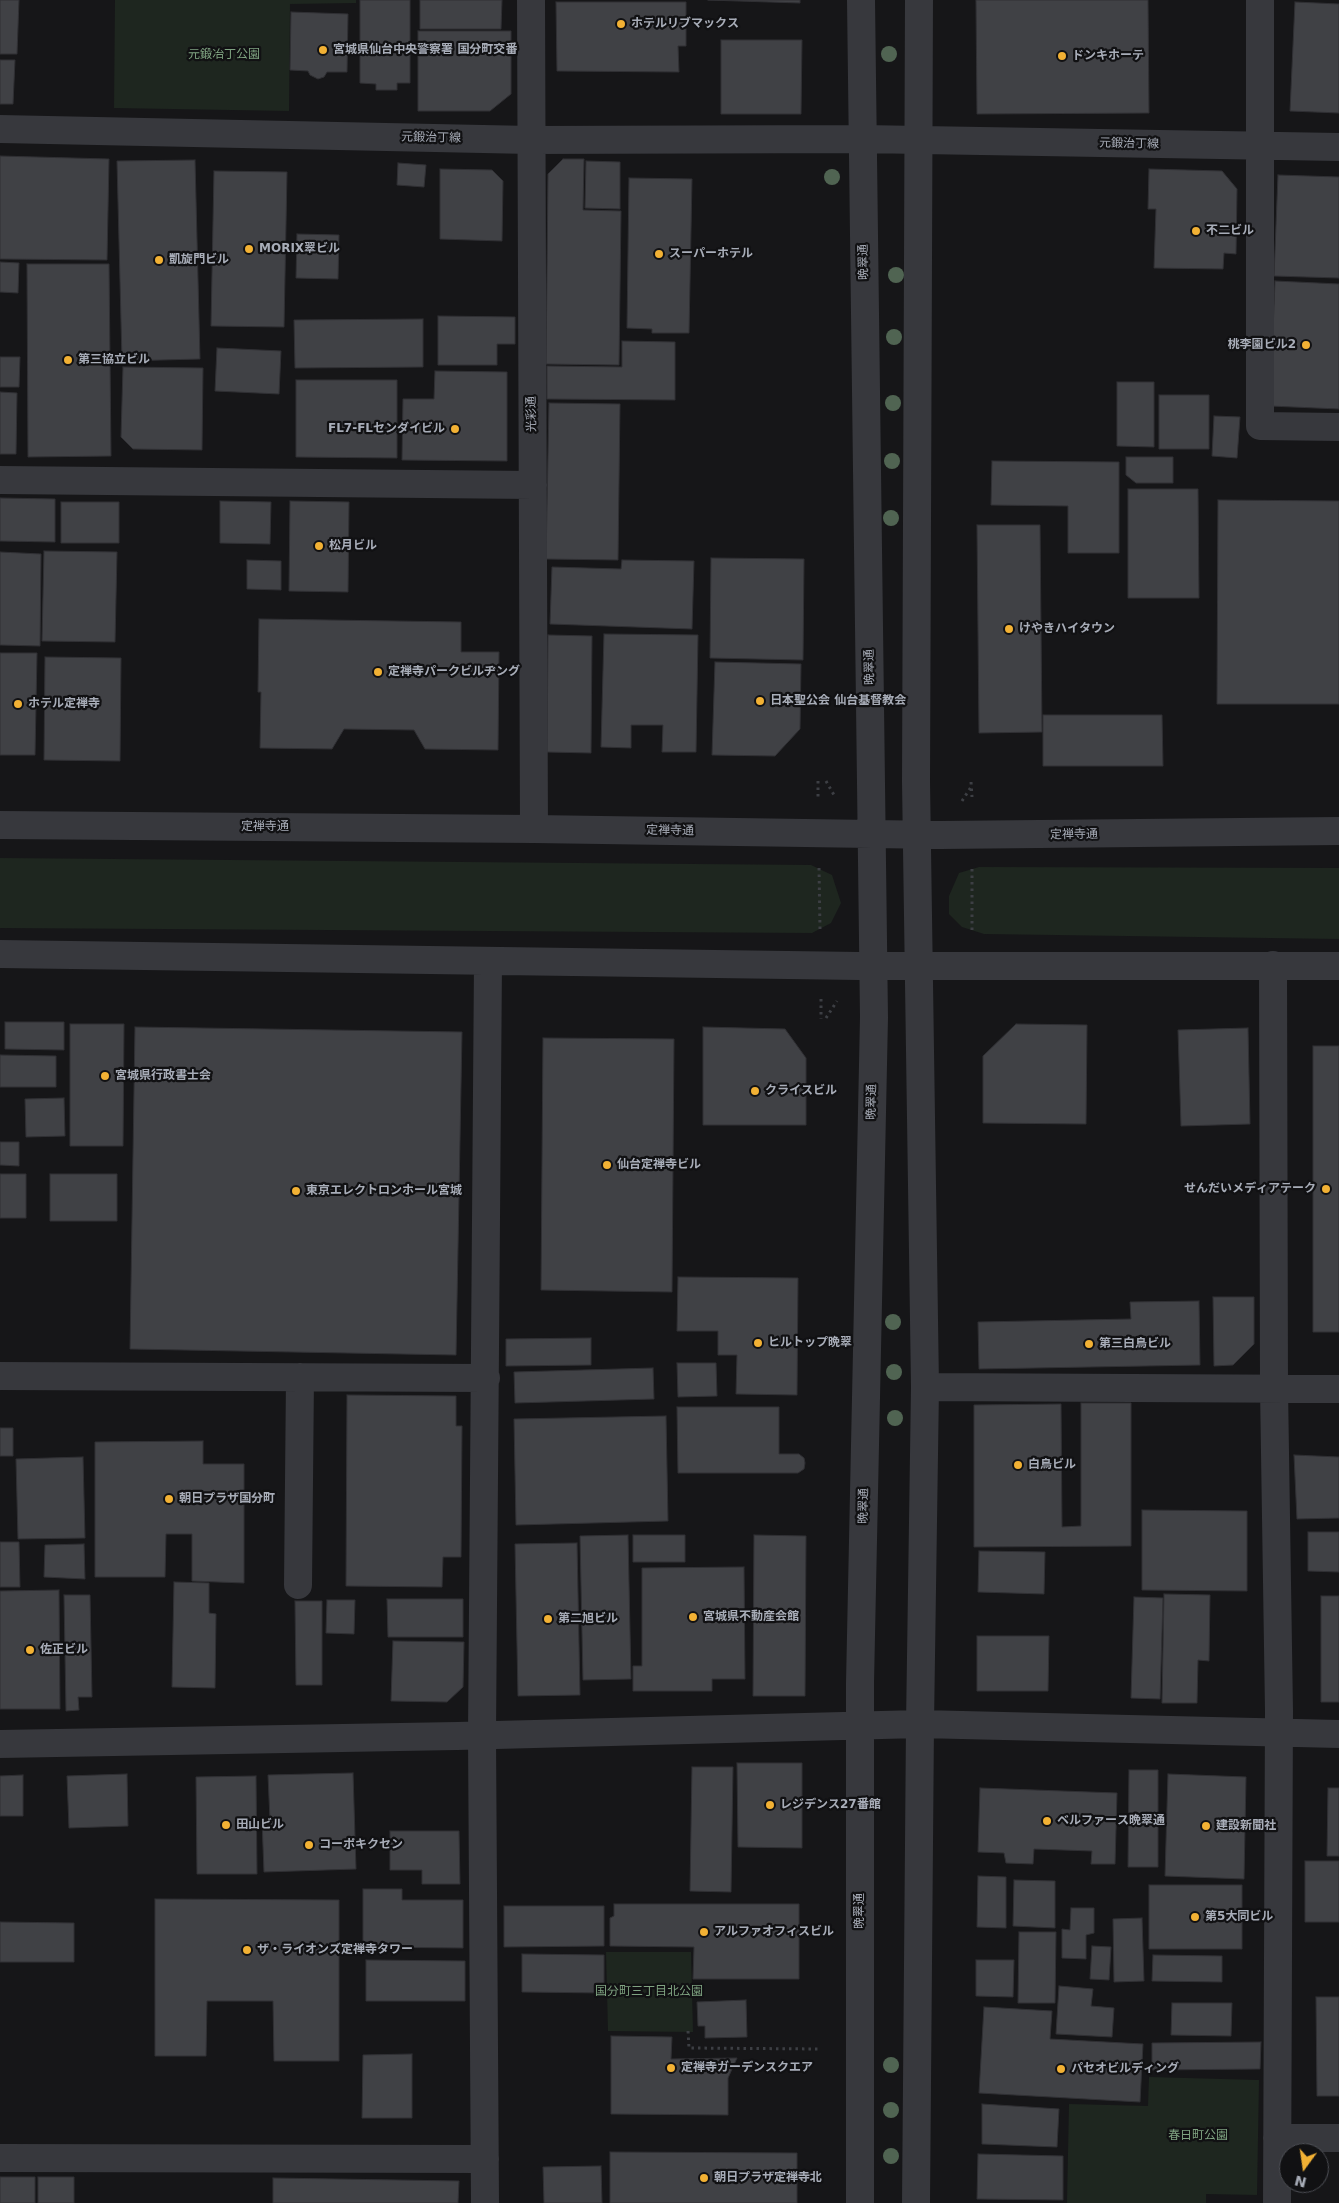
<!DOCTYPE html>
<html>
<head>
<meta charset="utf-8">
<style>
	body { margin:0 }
	#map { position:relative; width:1339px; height:2203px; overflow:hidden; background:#161618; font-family:"DejaVu Sans",sans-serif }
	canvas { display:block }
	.north { position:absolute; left:1279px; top:2143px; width:50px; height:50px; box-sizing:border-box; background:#111113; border:1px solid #4d4f55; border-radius:50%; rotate:194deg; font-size:14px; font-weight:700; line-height:20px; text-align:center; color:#a8adb8 }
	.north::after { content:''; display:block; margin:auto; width:18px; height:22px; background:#f2b134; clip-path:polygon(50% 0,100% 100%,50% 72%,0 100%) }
</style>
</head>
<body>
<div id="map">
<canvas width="1339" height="2203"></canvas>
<div class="north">N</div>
</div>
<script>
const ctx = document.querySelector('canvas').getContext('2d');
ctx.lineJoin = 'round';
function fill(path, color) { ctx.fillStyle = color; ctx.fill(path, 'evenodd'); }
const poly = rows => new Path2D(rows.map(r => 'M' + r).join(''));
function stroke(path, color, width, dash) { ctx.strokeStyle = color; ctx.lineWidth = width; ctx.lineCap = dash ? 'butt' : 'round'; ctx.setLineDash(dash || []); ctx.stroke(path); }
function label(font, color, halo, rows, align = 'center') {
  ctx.font = font + ' "DejaVu Sans","Noto Sans JP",sans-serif'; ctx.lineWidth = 4.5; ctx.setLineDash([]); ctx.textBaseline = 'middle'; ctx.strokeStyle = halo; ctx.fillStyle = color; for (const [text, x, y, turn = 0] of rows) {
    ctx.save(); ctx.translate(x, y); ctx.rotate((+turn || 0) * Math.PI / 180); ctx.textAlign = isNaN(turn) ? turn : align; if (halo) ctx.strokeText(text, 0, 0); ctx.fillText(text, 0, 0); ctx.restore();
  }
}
fill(poly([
	[115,0,356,0,356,3,290,4,289,111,114,108],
	[0,858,811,865,832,875,841,903,831,923,812,933,0,928],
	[979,867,1339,868,1339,939,984,934,962,927,949,914,949,896,959,873],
	[606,1952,691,1952,693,2032,608,2031],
	[1149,2077,1259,2080,1257,2195,1206,2194,1206,2203,1067,2203,1069,2104,1148,2106]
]), '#1e261f');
const building = poly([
	[0,0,19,0,17,54,0,54,0,0],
	[360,0,410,0,410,83,397,83,397,90,376,90,376,84,360,83,360,0],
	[420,0,502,0,501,29,420,29,420,0],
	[708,0,800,0,800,3,708,0],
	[976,0,1148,0,1149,113,977,114,976,0],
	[556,2,686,2,686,46,678,46,679,72,557,71,556,2],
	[1295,2,1339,4,1339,113,1290,111,1295,2],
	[291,12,348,14,347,72,327,72,324,77,318,79,310,75,308,71,290,70,291,12],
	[418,31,511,31,511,94,490,111,418,111,418,31],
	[721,40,802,40,801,114,721,114,721,40],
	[0,60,15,60,13,104,0,104,0,60],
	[0,156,109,159,107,260,0,259,0,156],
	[563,159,584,159,583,210,621,211,619,365,546,364,548,174,563,159],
	[195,160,200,359,122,361,117,161,195,160],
	[586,161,620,162,620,209,585,208,586,161],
	[398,163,426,165,424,187,397,185,398,163],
	[440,169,492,170,503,181,502,241,440,239,440,169],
	[1149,169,1222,171,1237,189,1236,254,1224,253,1223,269,1154,268,1156,209,1148,209,1149,169],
	[214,171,287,172,284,327,211,326,214,171],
	[1278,175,1339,177,1339,278,1274,276,1278,175],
	[629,178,692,179,689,333,652,333,652,329,627,328,629,178],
	[297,234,339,235,338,279,296,278,297,234],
	[0,262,19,263,18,293,0,292,0,262],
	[27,264,109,264,111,456,28,457,27,264],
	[1275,281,1339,284,1339,409,1270,406,1275,281],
	[438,316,515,317,515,344,497,344,497,365,438,365,438,316],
	[423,319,423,367,295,368,294,320,423,319],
	[622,341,675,342,675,400,547,399,547,366,622,367,622,341],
	[217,348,281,351,279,394,215,391,217,348],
	[0,357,20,357,19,387,0,387,0,357],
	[123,367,203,368,202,450,133,449,121,437,123,367],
	[435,371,507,372,507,461,402,460,403,399,434,399,435,371],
	[296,380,397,380,397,458,296,457,296,380],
	[1117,382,1154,382,1154,447,1117,446,1117,382],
	[0,392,17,393,16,454,0,454,0,392],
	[1159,395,1209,395,1209,449,1159,449,1159,395],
	[549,403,620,404,618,560,546,559,549,403],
	[1214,416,1240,417,1237,458,1212,456,1214,416],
	[1126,457,1173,457,1173,483,1136,483,1126,475,1126,457],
	[992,461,1119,462,1119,553,1068,553,1068,506,991,505,992,461],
	[1128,489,1198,489,1199,598,1128,598,1128,489],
	[0,498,55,499,55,542,0,541,0,498],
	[1218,500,1339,501,1339,704,1217,704,1218,500],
	[220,501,271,502,270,544,220,543,220,501],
	[290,501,349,502,348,592,289,591,290,501],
	[61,502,119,502,119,543,61,543,61,502],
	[977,525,1040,525,1042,732,979,733,977,525],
	[44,551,117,552,115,642,42,641,44,551],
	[0,552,41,554,40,646,0,645,0,552],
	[711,558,804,559,803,660,710,658,711,558],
	[247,560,281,561,281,590,247,589,247,560],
	[622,560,694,561,692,629,550,624,552,567,621,569,622,560],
	[259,619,461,622,461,652,499,652,498,750,425,749,414,730,344,729,332,749,260,748,261,692,258,692,259,619],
	[604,634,698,635,696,752,662,752,663,725,631,725,631,748,601,747,604,634],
	[548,635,592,636,591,753,547,752,548,635],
	[0,653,37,653,35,755,0,755,0,653],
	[45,657,121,658,120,761,44,760,45,657],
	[715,662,801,664,800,729,775,756,712,755,715,662],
	[1043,715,1162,715,1163,766,1043,766,1043,715],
	[5,1022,64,1022,64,1050,5,1049,5,1022],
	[70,1024,124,1024,123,1146,70,1146,70,1024],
	[1016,1024,1087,1025,1086,1124,983,1123,983,1056,1016,1024],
	[135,1027,462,1032,456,1355,130,1349,135,1027],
	[703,1027,785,1029,806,1058,806,1125,703,1125,703,1027],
	[1248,1028,1250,1124,1181,1126,1178,1030,1248,1028],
	[543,1038,674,1039,672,1292,541,1290,543,1038],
	[1313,1046,1339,1046,1339,1332,1313,1332,1313,1046],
	[0,1055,56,1056,56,1087,0,1087,0,1055],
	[64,1098,65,1136,26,1137,25,1099,64,1098],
	[0,1142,19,1142,19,1166,0,1165,0,1142],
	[0,1174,26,1174,26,1218,0,1218,0,1174],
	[50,1174,117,1174,117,1221,50,1221,50,1174],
	[678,1277,798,1278,797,1395,736,1394,737,1355,718,1355,718,1331,677,1331,678,1277],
	[1213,1297,1254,1297,1254,1344,1233,1365,1214,1366,1213,1297],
	[1199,1301,1200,1365,979,1369,978,1322,1131,1319,1130,1302,1199,1301],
	[591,1338,591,1365,506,1366,506,1339,591,1338],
	[677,1363,716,1363,717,1396,678,1397,677,1363],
	[653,1368,654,1399,515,1403,514,1372,653,1368],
	[347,1395,456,1396,456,1426,462,1426,461,1557,443,1557,442,1587,346,1586,347,1395],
	[1081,1403,1131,1403,1131,1546,974,1547,974,1405,1061,1404,1062,1527,1081,1526,1081,1403],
	[677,1407,779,1407,779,1454,799,1454,804,1458,805,1463,804,1469,798,1473,678,1473,677,1407],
	[666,1416,668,1521,516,1525,514,1419,666,1416],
	[0,1428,13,1428,13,1456,0,1456,0,1428],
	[203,1441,203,1464,244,1464,244,1583,192,1581,192,1534,166,1534,165,1577,95,1577,95,1442,203,1441],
	[1294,1455,1339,1457,1339,1518,1297,1519,1294,1455],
	[83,1457,85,1538,18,1539,16,1459,83,1457],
	[1142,1510,1247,1511,1247,1591,1142,1590,1142,1510],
	[1308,1532,1339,1532,1339,1572,1308,1571,1308,1532],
	[628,1535,631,1679,583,1680,580,1536,628,1535],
	[633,1535,685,1535,685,1562,633,1562,633,1535],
	[754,1535,806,1536,805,1696,753,1696,754,1535],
	[0,1542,19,1542,20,1587,0,1587,0,1542],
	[577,1543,580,1695,518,1696,515,1544,577,1543],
	[84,1544,85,1579,44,1577,45,1545,84,1544],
	[979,1551,1045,1552,1044,1594,978,1592,979,1551],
	[744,1567,745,1679,712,1679,712,1691,633,1691,633,1666,642,1666,642,1568,744,1567],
	[174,1582,209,1583,209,1613,216,1614,215,1688,172,1687,174,1582],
	[59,1590,60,1709,0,1709,0,1591,59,1590],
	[1164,1594,1210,1595,1209,1661,1198,1660,1197,1703,1162,1703,1164,1594],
	[64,1595,90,1595,92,1697,78,1697,79,1710,66,1711,64,1595],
	[1321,1596,1339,1596,1339,1702,1321,1702,1321,1596],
	[1134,1597,1163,1598,1160,1699,1131,1698,1134,1597],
	[387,1599,463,1599,463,1637,388,1637,387,1599],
	[327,1600,355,1600,354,1634,326,1633,327,1600],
	[295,1601,322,1601,322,1685,296,1685,295,1601],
	[977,1636,1049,1636,1048,1691,977,1691,977,1636],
	[393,1641,464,1642,463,1687,447,1702,391,1701,393,1641],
	[737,1763,802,1763,802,1848,738,1847,737,1763],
	[692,1767,733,1767,731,1892,690,1891,692,1767],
	[1129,1770,1158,1770,1158,1867,1128,1867,1129,1770],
	[353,1773,356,1869,264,1872,262,1820,270,1820,268,1775,353,1773],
	[127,1774,128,1826,69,1828,67,1776,127,1774],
	[1168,1774,1246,1777,1244,1879,1165,1876,1168,1774],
	[23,1775,23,1816,0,1816,0,1776,23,1775],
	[256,1776,257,1874,197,1874,196,1777,256,1776],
	[980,1788,1117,1793,1115,1864,1091,1864,1092,1851,1034,1849,1033,1864,1006,1863,1004,1853,978,1852,980,1788],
	[1328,1788,1339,1788,1339,1856,1327,1856,1328,1788],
	[390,1831,459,1831,460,1884,422,1884,422,1870,390,1870,390,1831],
	[1305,1861,1339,1861,1339,1922,1305,1922,1305,1861],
	[978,1876,1006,1877,1006,1928,977,1927,978,1876],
	[1014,1880,1055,1881,1055,1928,1013,1926,1014,1880],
	[1149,1885,1242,1885,1242,1949,1149,1949,1149,1885],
	[363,1889,402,1889,402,1900,463,1900,463,1948,363,1947,363,1889],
	[155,1899,339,1900,339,2061,274,2061,273,2001,207,2001,206,2056,155,2056,155,1899],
	[614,1904,799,1904,799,1979,693,1979,694,1947,610,1946,610,1918,614,1916,614,1904],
	[504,1906,604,1906,604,1946,504,1947,504,1906],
	[1071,1908,1094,1908,1094,1933,1086,1935,1086,1959,1062,1958,1062,1929,1070,1930,1071,1908],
	[1142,1918,1144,1981,1114,1982,1113,1919,1142,1918],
	[0,1922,74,1923,74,1962,0,1962,0,1922],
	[1019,1932,1056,1932,1055,2003,1018,2003,1019,1932],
	[1092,1946,1111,1947,1109,1980,1090,1979,1092,1946],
	[522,1954,604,1955,604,1993,522,1992,522,1954],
	[1153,1955,1222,1956,1222,1982,1152,1981,1153,1955],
	[366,1960,465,1961,465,2001,366,2001,366,1960],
	[976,1960,1014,1960,1013,1997,976,1996,976,1960],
	[1059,1986,1093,1989,1091,2006,1114,2008,1112,2037,1056,2034,1059,1986],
	[1316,1997,1339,1997,1339,2096,1317,2096,1316,1997],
	[746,2000,747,2037,705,2038,705,2026,698,2026,697,2002,746,2000],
	[1172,2003,1232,2003,1231,2036,1171,2035,1172,2003],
	[984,2007,1052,2011,1050,2039,1143,2044,1140,2102,979,2093,984,2007],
	[611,2036,672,2037,671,2059,737,2058,728,2078,728,2115,611,2114,611,2036],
	[1261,2042,1260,2069,1152,2070,1152,2043,1261,2042],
	[412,2054,412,2118,362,2118,363,2055,412,2054],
	[982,2104,1059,2109,1057,2147,982,2144,982,2104],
	[610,2152,797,2153,797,2203,610,2203,610,2152],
	[978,2154,1063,2156,1063,2200,977,2199,978,2154],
	[601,2166,602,2203,544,2203,543,2167,601,2166],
	[0,2177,35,2177,35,2203,0,2203,0,2177],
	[38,2177,74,2177,74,2203,38,2203,38,2177],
	[273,2178,459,2181,458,2203,273,2203,273,2178]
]);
fill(building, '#404145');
stroke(building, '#303034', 1);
stroke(poly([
	[818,781,818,800],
	[826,781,834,795],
	[971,782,972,797],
	[962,801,971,787],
	[819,868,820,929],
	[972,869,972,930],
	[821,999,821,1019],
	[826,1018,837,1001],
	[688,2031,689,2048,819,2049]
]), '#3d3f44', 3, [2.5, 4]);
stroke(poly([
	[531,0,534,829],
	[1260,0,1260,426,1339,427],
	[0,129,531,140,862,139,1339,147],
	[0,480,533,485],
	[0,825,534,829,940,835,1339,831],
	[0,954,859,966,1339,966],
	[1273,965,1274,1388,1279,1711,1277,2203],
	[0,1376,486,1378],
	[925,1387,1339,1389],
	[298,1585,300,1377],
	[0,1744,457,1736,920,1724,1339,1734],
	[1277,2138,1339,2138],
	[0,2158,485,2159],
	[485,2203,482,1735,488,961],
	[860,2203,860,1683,874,1017,861,0],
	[916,2203,920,1724,925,1387,916,781,919,0]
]), '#37383d', 28);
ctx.fillStyle = '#506452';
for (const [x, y] of [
	[889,54],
	[832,177],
	[896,275],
	[894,337],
	[893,403],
	[892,461],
	[891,518],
	[893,1322],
	[894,1372],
	[895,1418],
	[891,2065],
	[891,2110],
	[891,2156]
]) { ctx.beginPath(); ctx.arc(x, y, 8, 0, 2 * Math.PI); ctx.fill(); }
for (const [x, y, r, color] of [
	[621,24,5,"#f2b134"],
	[323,50,5,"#f2b134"],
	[1062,56,5,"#f2b134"],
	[1196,231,5,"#f2b134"],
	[249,249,5,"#f2b134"],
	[659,254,5,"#f2b134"],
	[159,260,5,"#f2b134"],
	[1306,345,5,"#f2b134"],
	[68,360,5,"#f2b134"],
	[455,429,5,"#f2b134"],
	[319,546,5,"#f2b134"],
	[1009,629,5,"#f2b134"],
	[378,672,5,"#f2b134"],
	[760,701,5,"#f2b134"],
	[18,704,5,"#f2b134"],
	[105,1076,5,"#f2b134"],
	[755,1091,5,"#f2b134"],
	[607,1165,5,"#f2b134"],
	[1326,1189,5,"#f2b134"],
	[296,1191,5,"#f2b134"],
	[758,1343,5,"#f2b134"],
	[1089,1344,5,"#f2b134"],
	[1018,1465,5,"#f2b134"],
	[169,1499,5,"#f2b134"],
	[693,1617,5,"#f2b134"],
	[548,1619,5,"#f2b134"],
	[30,1650,5,"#f2b134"],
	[770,1805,5,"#f2b134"],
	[1047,1821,5,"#f2b134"],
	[226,1825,5,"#f2b134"],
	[1206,1826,5,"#f2b134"],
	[309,1845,5,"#f2b134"],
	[1195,1917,5,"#f2b134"],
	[704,1932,5,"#f2b134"],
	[247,1950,5,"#f2b134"],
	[671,2068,5,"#f2b134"],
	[1061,2069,5,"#f2b134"],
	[704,2178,5,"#f2b134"]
]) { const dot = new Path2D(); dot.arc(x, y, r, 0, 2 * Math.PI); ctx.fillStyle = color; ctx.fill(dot); stroke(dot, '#111113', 2); }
label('bold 12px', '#a8adb8', '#111113', [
	["ホテルリブマックス",631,24],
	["宮城県仙台中央警察署 国分町交番",333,50],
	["ドンキホーテ",1072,56],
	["不二ビル",1206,231],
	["MORIX翠ビル",259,249],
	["スーパーホテル",669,254],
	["凱旋門ビル",169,260],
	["桃李園ビル2",1296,345,"right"],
	["第三協立ビル",78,360],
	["FL7-FLセンダイビル",445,429,"right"],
	["松月ビル",329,546],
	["けやきハイタウン",1019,629],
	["定禅寺パークビルヂング",388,672],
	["日本聖公会 仙台基督教会",770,701],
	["ホテル定禅寺",28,704],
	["宮城県行政書士会",115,1076],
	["クライスビル",765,1091],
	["仙台定禅寺ビル",617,1165],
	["せんだいメディアテーク",1316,1189,"right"],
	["東京エレクトロンホール宮城",306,1191],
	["ヒルトップ晩翠",768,1343],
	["第三白鳥ビル",1099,1344],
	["白鳥ビル",1028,1465],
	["朝日プラザ国分町",179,1499],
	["宮城県不動産会館",703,1617],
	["第二旭ビル",558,1619],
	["佐正ビル",40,1650],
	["レジデンス27番館",780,1805],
	["ベルファース晩翠通",1057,1821],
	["田山ビル",236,1825],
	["建設新聞社",1216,1826],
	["コーポキクセン",319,1845],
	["第5大同ビル",1205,1917],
	["アルファオフィスビル",714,1932],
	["ザ・ライオンズ定禅寺タワー",257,1950],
	["定禅寺ガーデンスクエア",681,2068],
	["パセオビルディング",1071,2069],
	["朝日プラザ定禅寺北",714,2178]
], 'left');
label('12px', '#7fa381', '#111113', [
	["元鍛冶丁公園",224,55],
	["国分町三丁目北公園",649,1992],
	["春日町公園",1198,2136]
]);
label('12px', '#a8adb8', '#111113', [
	["元鍛治丁線",431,138,1],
	["元鍛治丁線",1129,144,1],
	["晩翠通",864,262,-91],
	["光彩通",532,414,-91],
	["晩翠通",870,667,-91],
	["定禅寺通",265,827],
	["定禅寺通",670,831,1],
	["定禅寺通",1074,835,-1],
	["晩翠通",872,1102,-89],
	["晩翠通",864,1506,-89],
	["晩翠通",860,1911,-90]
]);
</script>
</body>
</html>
